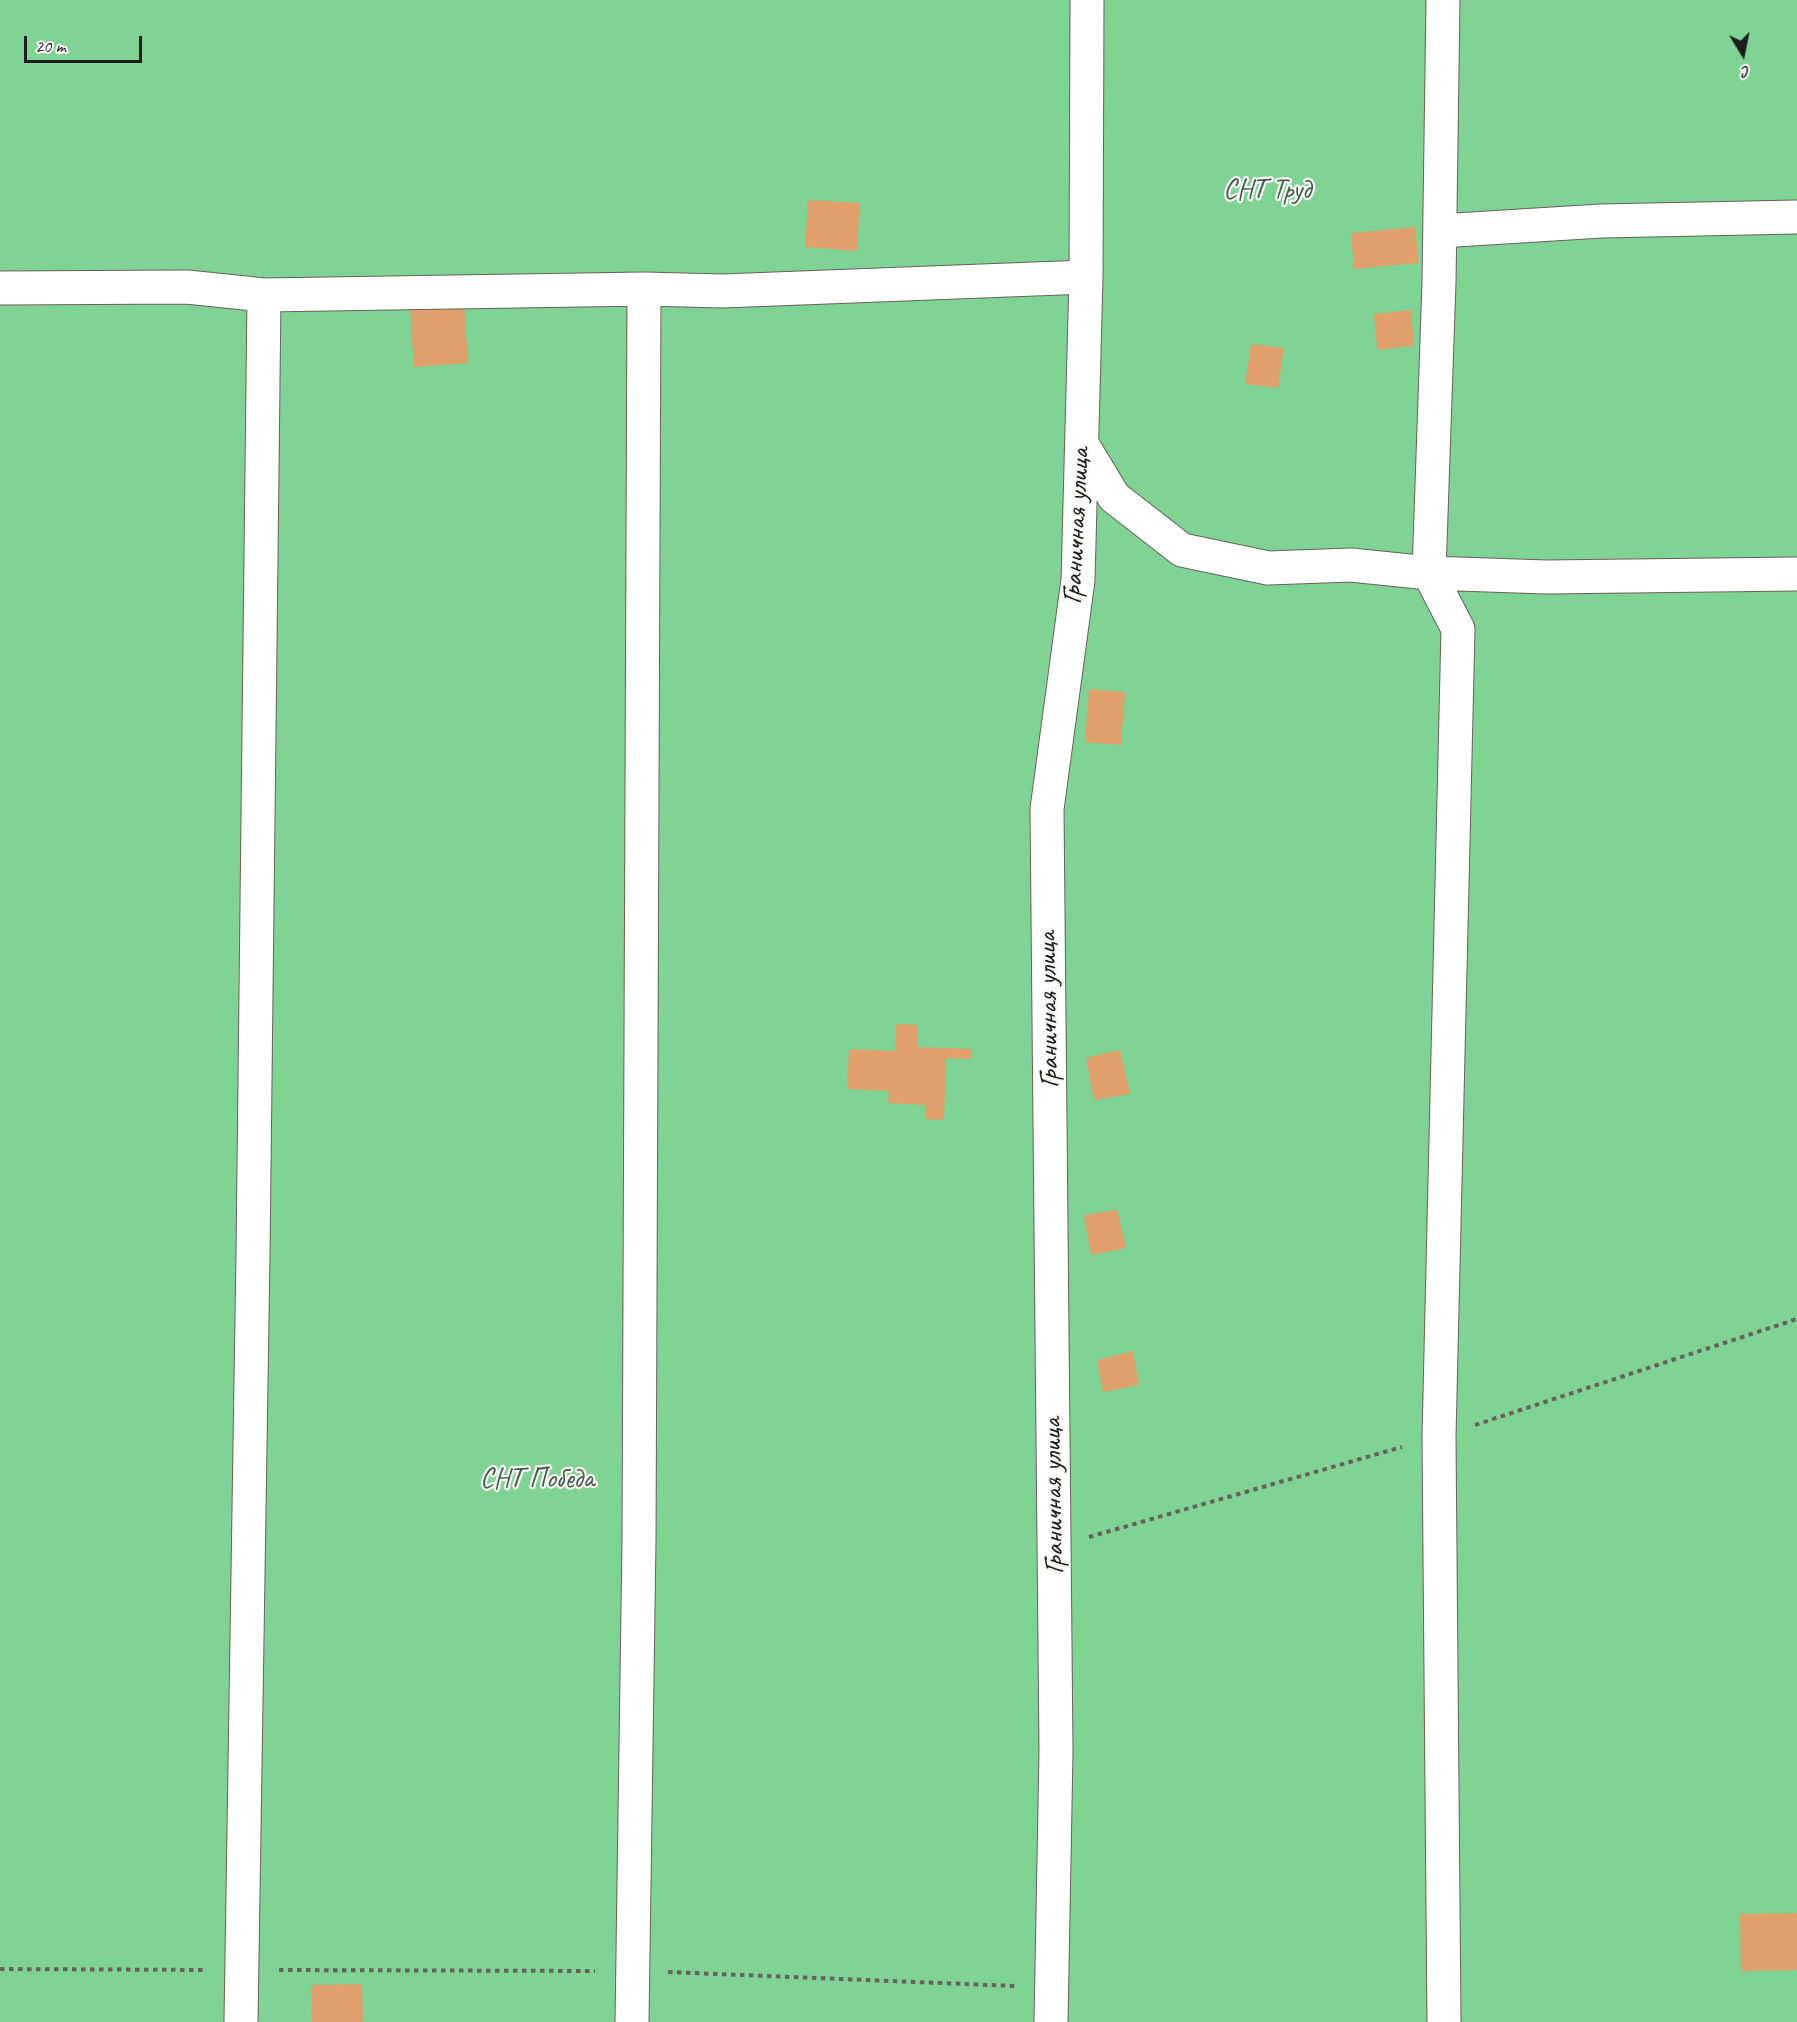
<!DOCTYPE html>
<html>
<head>
<meta charset="utf-8">
<style>
	body { margin:0 }
	#map { position:relative; width:1797px; height:2022px; overflow:hidden; background:#f4e2ca; font-family:Caveat,sans-serif }
	canvas { display:block }
	.north { position:absolute; left:1713px; top:24px; width:60px; height:60px; -webkit-text-stroke:4px #f6f6f2; paint-order:stroke; rotate:170deg; font-size:16px; font-weight:700; line-height:24px; text-align:center; color:#1c1c1c }
	.north::after { content:''; display:block; margin:auto; width:21px; height:27px; background:#1c1c1c; clip-path:polygon(50% 0,100% 100%,50% 72%,0 100%) }
	.scale { position:absolute; left:24px; top:36px; width:118px; height:27px; box-sizing:border-box; border:3px solid #1c1c1c; border-top:0; padding-left:8px; font-size:18px; line-height:21px; white-space:nowrap; color:#1c1c1c; -webkit-text-stroke:4px #f6f6f2; paint-order:stroke }
</style>
</head>
<body>
<div id="map">
<canvas width="1797" height="2022"></canvas>
<div class="north">С</div>
<div class="scale">20 m</div>
</div>
<script>
const ctx = document.querySelector('canvas').getContext('2d');
ctx.lineJoin = 'round';
function fill(path, color) { ctx.fillStyle = color; ctx.fill(path, 'evenodd'); }
const poly = rows => new Path2D(rows.map(r => 'M' + r).join(''));
function stroke(path, color, width, dash) { ctx.strokeStyle = color; ctx.lineWidth = width; ctx.lineCap = dash ? 'butt' : 'round'; ctx.setLineDash(dash || []); ctx.stroke(path); }
function label(font, color, halo, rows, align = 'center') {
  ctx.font = font + ' Caveat,sans-serif'; ctx.lineWidth = 4.5; ctx.setLineDash([]); ctx.textBaseline = 'middle'; ctx.strokeStyle = halo; ctx.fillStyle = color; for (const [text, x, y, turn = 0] of rows) {
    ctx.save(); ctx.translate(x, y); ctx.rotate((+turn || 0) * Math.PI / 180); ctx.textAlign = isNaN(turn) ? turn : align; if (halo) ctx.strokeText(text, 0, 0); ctx.fillText(text, 0, 0); ctx.restore();
  }
}
fill(poly([
	[0,0,1797,0,1797,2022,0,2022]
]), '#7fd395');
fill(poly([
	[808,200,860,203,857,251,805,247],
	[1415,227,1419,263,1354,269,1351,233],
	[464,304,468,363,414,367,410,308],
	[1411,310,1414,346,1377,350,1374,314],
	[1251,344,1284,348,1278,388,1245,384],
	[1089,689,1125,692,1121,745,1085,742],
	[896,1024,918,1025,917,1047,972,1049,971,1059,946,1058,944,1120,925,1119,926,1105,888,1103,889,1091,847,1089,849,1049,895,1051],
	[1120,1050,1130,1094,1094,1100,1086,1058],
	[1117,1210,1126,1248,1091,1255,1084,1215],
	[1133,1351,1139,1385,1103,1392,1097,1360],
	[1797,1913,1797,1970,1741,1971,1740,1914],
	[362,1984,363,2022,312,2022,311,1985]
]), '#e1a06c');
const minor = poly([
	[1443,0,1439,282,1429,573,1458,629,1439,1437,1444,2022],
	[1440,231,1601,221,1797,217],
	[0,288,187,287,264,295,253,1254,241,2022],
	[644,289,723,291,1086,277],
	[264,295,644,289,639,1540,632,2022],
	[1082,444,1114,497,1182,550,1268,568,1351,565,1429,573,1546,577,1797,574],
	[1051,2022,1056,1751,1047,809,1078,580,1086,277,1087,0]
]);
stroke(minor, '#686159', 35);
stroke(poly([
	[1475,1425,1797,1319],
	[1089,1537,1402,1447],
	[0,1969,205,1970],
	[279,1970,595,1971],
	[668,1972,1015,1986]
]), '#686159', 4, [4.5, 4.5]);
stroke(minor, '#fff', 33);
label('28px', '#3f5c46', '#f6f6f2', [
	["СНТ Труд",1267,191],
	["СНТ Победа",537,1480]
]);
label('28px', '#1c1c1c', '#f6f6f2', [
	["Граничная улица",1077,526,-87],
	["Граничная улица",1049,1010,-91],
	["Граничная улица",1054,1496,-91]
]);
</script>
</body>
</html>
